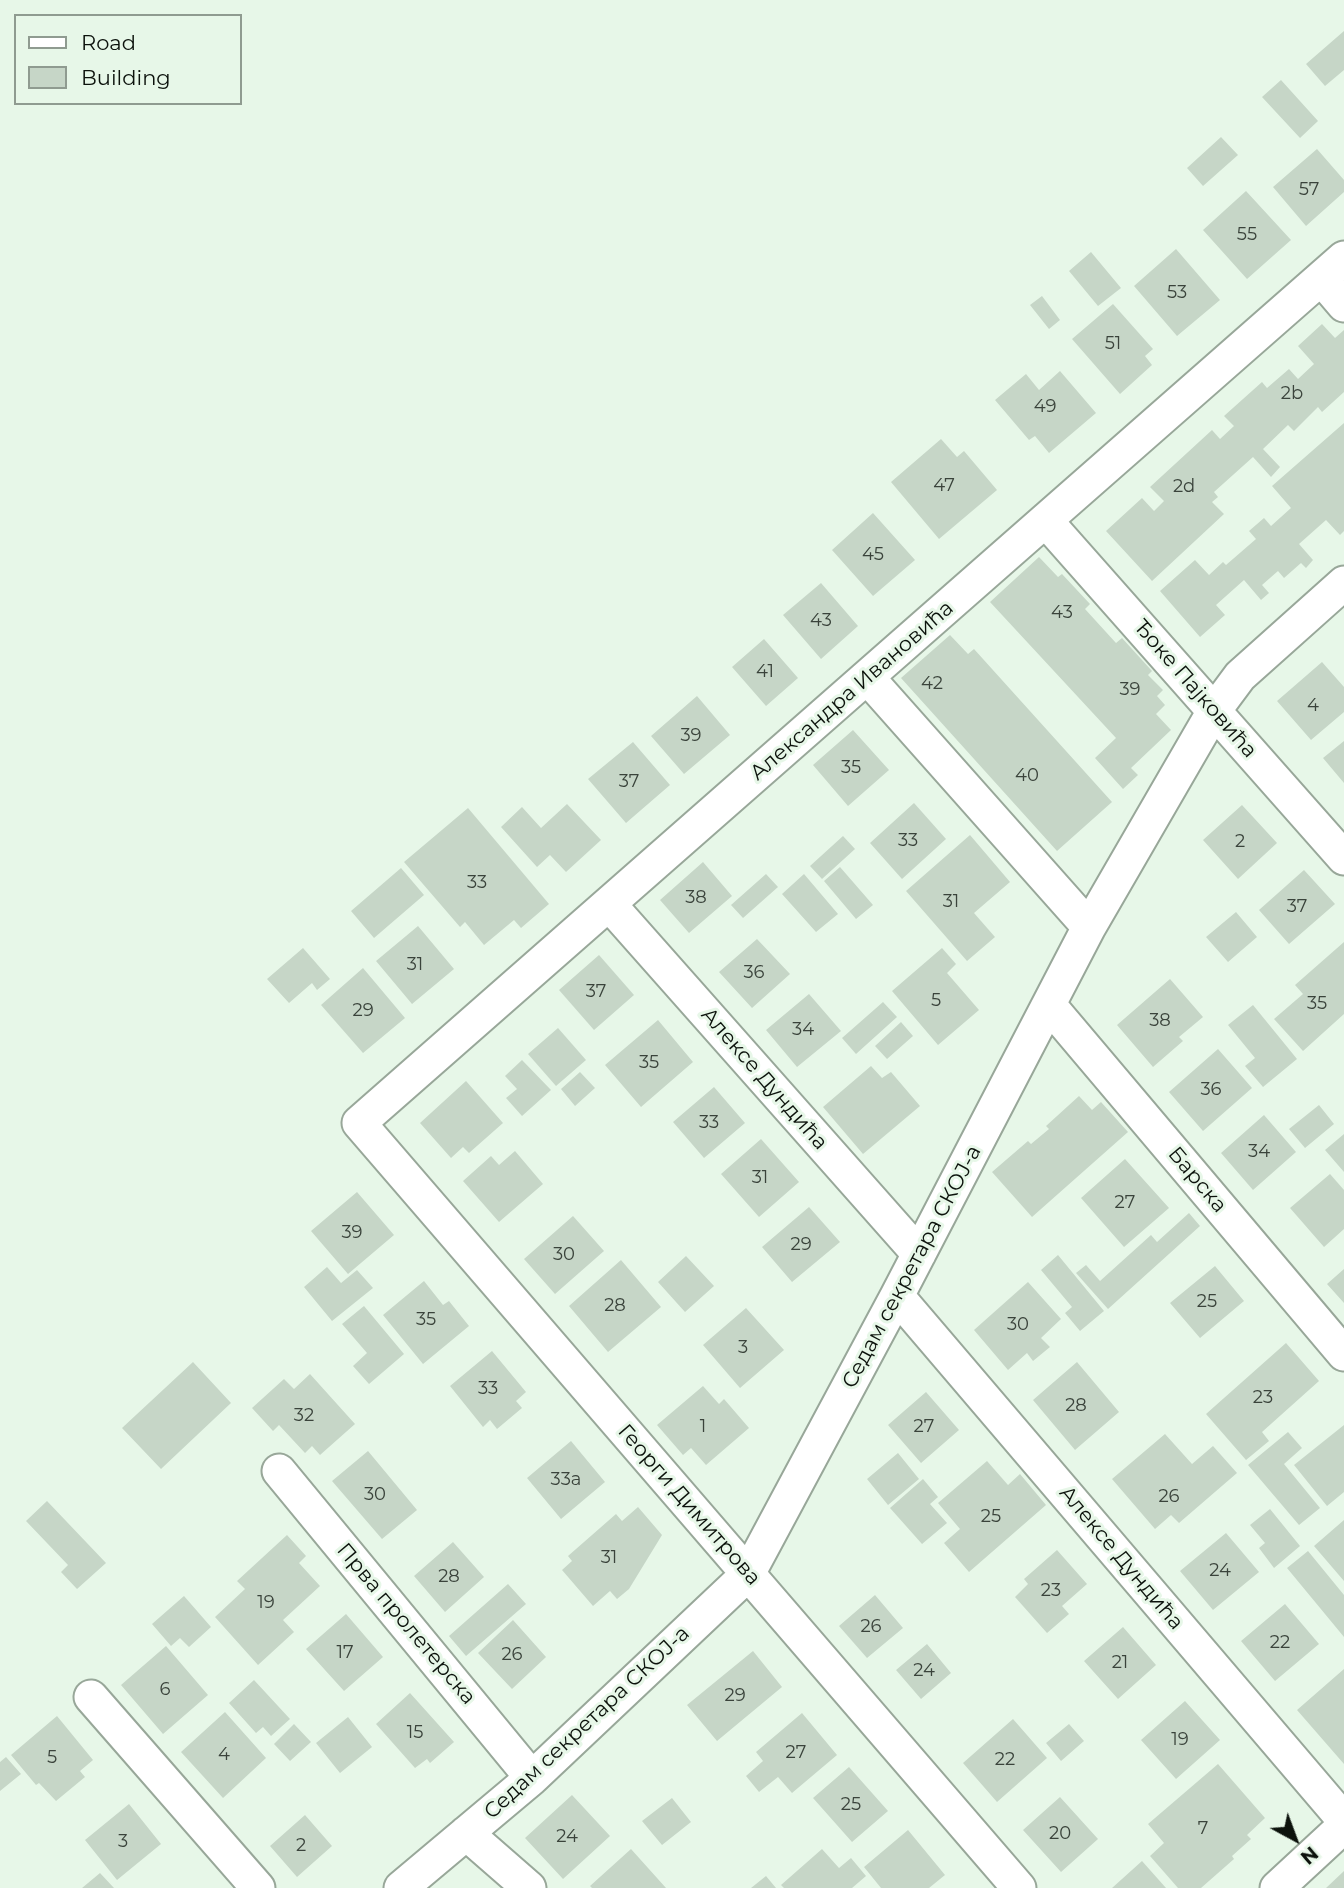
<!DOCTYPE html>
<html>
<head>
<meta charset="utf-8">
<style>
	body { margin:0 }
	#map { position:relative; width:1344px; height:1888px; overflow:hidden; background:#e7f7e8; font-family:Montserrat,sans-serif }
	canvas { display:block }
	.legend { position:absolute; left:14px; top:14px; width:228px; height:91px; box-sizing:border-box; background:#e7f7e8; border:2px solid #8f9b90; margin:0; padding:9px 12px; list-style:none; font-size:21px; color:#0c120c }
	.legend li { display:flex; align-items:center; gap:14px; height:35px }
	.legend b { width:35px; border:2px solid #8f9b90 }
	.north { position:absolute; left:1260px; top:1804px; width:70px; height:70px; -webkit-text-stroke:5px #e7f7e8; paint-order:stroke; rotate:139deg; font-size:19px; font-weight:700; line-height:28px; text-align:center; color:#0c120c }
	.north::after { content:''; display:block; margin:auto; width:24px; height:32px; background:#0c120c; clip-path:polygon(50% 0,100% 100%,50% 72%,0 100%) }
</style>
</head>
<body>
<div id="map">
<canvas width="1344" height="1888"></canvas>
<ul class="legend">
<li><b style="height:9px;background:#fff"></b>Road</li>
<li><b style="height:19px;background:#c6d6c7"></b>Building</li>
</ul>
<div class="north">N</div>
</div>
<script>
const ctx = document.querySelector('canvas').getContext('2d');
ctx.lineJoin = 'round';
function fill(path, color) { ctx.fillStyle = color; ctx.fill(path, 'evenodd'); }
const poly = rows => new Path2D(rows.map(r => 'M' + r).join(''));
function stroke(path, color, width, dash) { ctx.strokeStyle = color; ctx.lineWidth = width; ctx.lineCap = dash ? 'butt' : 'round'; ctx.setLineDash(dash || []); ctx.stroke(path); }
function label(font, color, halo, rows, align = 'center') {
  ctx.font = font + ' Montserrat,sans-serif'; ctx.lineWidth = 6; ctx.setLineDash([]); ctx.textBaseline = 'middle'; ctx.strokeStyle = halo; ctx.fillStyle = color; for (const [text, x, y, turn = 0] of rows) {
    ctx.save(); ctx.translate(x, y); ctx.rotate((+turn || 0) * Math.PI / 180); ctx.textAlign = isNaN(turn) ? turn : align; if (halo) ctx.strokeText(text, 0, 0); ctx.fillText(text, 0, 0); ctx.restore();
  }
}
fill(poly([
	[1344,31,1344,70,1325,86,1306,64],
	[1281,80,1318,121,1300,138,1262,97],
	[1221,137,1238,155,1203,186,1187,168],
	[1317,149,1344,180,1344,192,1306,226,1273,187],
	[1246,191,1291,240,1247,279,1203,230],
	[1176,249,1220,300,1177,336,1134,286],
	[1091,252,1121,288,1098,306,1069,271],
	[1042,296,1060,320,1049,329,1030,305],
	[1113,304,1153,349,1145,356,1152,365,1120,394,1072,339],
	[1322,324,1335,338,1344,330,1344,392,1322,412,1318,407,1294,431,1288,425,1263,449,1280,467,1271,477,1253,457,1214,492,1218,497,1212,502,1224,514,1152,581,1106,531,1142,498,1154,511,1164,501,1150,487,1212,430,1220,439,1234,426,1224,416,1262,382,1267,388,1289,369,1298,379,1314,364,1298,346],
	[1060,371,1096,413,1049,453,1035,436,1029,440,995,400,1026,374,1039,390],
	[1344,423,1344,531,1340,535,1326,520,1299,544,1313,560,1306,568,1301,563,1284,578,1278,571,1262,585,1269,593,1261,600,1244,580,1216,605,1225,615,1200,637,1160,591,1195,560,1209,575,1223,562,1226,565,1256,539,1249,531,1264,518,1271,526,1291,508,1272,486],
	[941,439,957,457,964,451,997,490,939,539,891,482],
	[873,513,915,560,873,596,832,550],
	[1039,557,1058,577,1062,574,1090,604,1085,609,1116,643,1122,638,1152,671,1148,675,1163,690,1157,696,1165,705,1156,714,1171,730,1131,768,1138,775,1123,789,1095,758,1116,738,990,602],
	[821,583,858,626,821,659,783,615],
	[950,635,968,654,974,649,1112,802,1057,851,901,678],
	[764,639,798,678,766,706,732,667],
	[1322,662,1344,687,1344,712,1311,740,1277,701],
	[697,696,730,735,684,774,651,736],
	[853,730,889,770,848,806,813,765],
	[1344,741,1344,783,1323,758],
	[633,742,670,785,626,823,588,779],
	[914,803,946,839,902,879,870,843],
	[567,804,601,840,566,872,550,855,537,867,501,827,522,807,541,828],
	[1242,805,1277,843,1238,879,1203,840],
	[468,808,549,904,521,928,514,920,484,945,465,922,460,927,404,862],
	[970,835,1010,882,974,913,995,937,967,961,906,891],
	[843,836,855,849,822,879,810,866],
	[703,862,732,896,689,933,660,900],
	[840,867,873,905,856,919,824,881],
	[401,868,424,895,374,938,351,911],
	[1304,870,1335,904,1289,944,1259,910],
	[766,874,778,887,743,918,731,905],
	[804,874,838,914,816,932,782,894],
	[1236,912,1257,937,1228,962,1206,937],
	[418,926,454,969,412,1004,376,961],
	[757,939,790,974,752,1008,719,972],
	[1344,942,1344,1014,1303,1051,1274,1019,1303,994,1295,985],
	[303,948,330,979,317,990,312,983,289,1003,267,979],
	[942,948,956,964,947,973,979,1010,938,1045,892,991],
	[599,955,634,995,594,1030,559,990],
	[363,968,405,1018,363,1053,321,1005],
	[1170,979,1203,1017,1179,1037,1183,1041,1153,1067,1117,1025],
	[809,994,841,1031,797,1067,766,1030],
	[883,1002,897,1017,856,1054,842,1038],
	[1253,1005,1297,1059,1263,1087,1245,1066,1255,1058,1228,1025],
	[658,1020,693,1062,641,1107,605,1065],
	[901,1022,913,1036,887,1059,875,1046],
	[558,1028,586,1060,556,1086,528,1054],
	[1218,1049,1252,1088,1203,1131,1169,1092],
	[522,1060,551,1090,522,1116,506,1098,517,1089,505,1076],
	[871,1066,882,1078,891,1072,920,1106,863,1154,823,1107],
	[580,1072,595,1088,575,1106,561,1089],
	[466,1081,503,1123,469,1153,463,1147,451,1158,420,1123],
	[714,1087,745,1123,704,1158,673,1122],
	[1079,1096,1092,1110,1101,1102,1128,1132,1032,1217,992,1172,1028,1141,1031,1144,1049,1129,1046,1126],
	[1319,1105,1334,1124,1305,1148,1289,1129],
	[1264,1115,1296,1152,1253,1190,1221,1153],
	[1344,1134,1344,1172,1325,1150],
	[761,1139,799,1182,759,1217,721,1174],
	[515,1151,543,1184,499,1222,463,1181,491,1156,499,1165],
	[1125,1159,1169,1208,1124,1247,1081,1198],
	[1330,1174,1344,1190,1344,1229,1324,1247,1290,1208],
	[357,1192,394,1235,348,1274,311,1231],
	[809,1207,840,1242,792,1282,762,1247],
	[1189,1213,1200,1226,1108,1309,1076,1273,1086,1265,1100,1281,1151,1235,1157,1242],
	[573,1216,604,1251,555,1294,524,1259],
	[1058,1255,1104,1311,1080,1331,1065,1313,1072,1307,1041,1270],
	[686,1256,714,1286,685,1312,658,1282],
	[621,1260,661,1307,608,1352,569,1306],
	[1215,1266,1244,1301,1200,1338,1170,1303],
	[327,1267,341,1283,357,1270,373,1288,332,1321,304,1287],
	[1344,1269,1344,1303,1327,1284],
	[424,1281,443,1305,449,1301,469,1326,423,1364,383,1315],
	[1028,1282,1061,1319,1041,1338,1050,1347,1033,1361,1027,1353,1008,1370,974,1330],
	[364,1306,404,1354,369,1384,353,1366,367,1353,342,1324],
	[746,1308,784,1350,740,1388,703,1345],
	[1286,1343,1319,1381,1262,1432,1269,1441,1246,1460,1206,1414],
	[492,1351,526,1392,516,1401,522,1408,497,1429,490,1420,483,1427,450,1386],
	[193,1362,231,1403,161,1469,122,1428],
	[1077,1362,1119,1412,1075,1450,1033,1400],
	[310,1374,355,1424,320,1455,312,1446,305,1453,279,1425,273,1431,252,1408,284,1379,294,1389],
	[703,1386,719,1404,724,1399,749,1428,706,1465,691,1448,683,1455,657,1425],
	[926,1392,959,1430,921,1463,888,1425],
	[1344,1425,1344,1492,1327,1506,1294,1465],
	[1288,1432,1302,1448,1284,1464,1320,1508,1299,1525,1248,1465],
	[1165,1434,1192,1464,1213,1446,1237,1473,1179,1523,1171,1515,1155,1529,1112,1479],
	[571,1441,605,1482,561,1519,527,1478],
	[368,1451,417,1510,382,1539,332,1481],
	[898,1453,919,1479,888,1505,867,1479],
	[987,1461,1008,1485,1020,1474,1046,1505,969,1572,944,1543,960,1529,938,1503],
	[923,1479,938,1497,930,1504,947,1523,922,1544,890,1508],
	[47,1501,106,1563,77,1589,61,1572,68,1565,26,1521],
	[638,1507,662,1535,629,1589,617,1599,610,1591,593,1606,562,1570,572,1561,568,1556,616,1514,622,1521],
	[1270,1509,1300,1546,1274,1568,1259,1548,1265,1543,1250,1525],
	[1344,1520,1344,1581,1314,1546],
	[1226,1533,1259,1572,1213,1610,1180,1571],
	[287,1535,306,1556,299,1563,320,1586,283,1620,294,1632,258,1665,215,1617,245,1589,237,1581],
	[453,1542,484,1577,445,1612,414,1576],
	[1057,1550,1087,1584,1062,1606,1069,1614,1047,1633,1015,1597,1028,1584,1024,1579],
	[1308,1551,1344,1595,1344,1637,1287,1568],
	[508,1584,526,1604,466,1656,449,1636],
	[875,1595,903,1628,867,1658,839,1626],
	[184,1596,211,1627,189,1647,180,1638,171,1646,152,1624],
	[1285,1604,1319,1644,1275,1681,1241,1641],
	[346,1614,383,1657,344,1691,306,1649],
	[513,1620,546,1657,512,1689,478,1653],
	[1123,1627,1156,1665,1118,1699,1084,1661],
	[927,1644,951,1673,921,1699,896,1670],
	[166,1646,208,1695,163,1734,121,1685],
	[753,1651,782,1687,717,1741,687,1705],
	[1344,1669,1344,1764,1297,1710],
	[254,1680,290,1719,271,1736,263,1727,256,1733,229,1703],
	[410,1693,454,1742,430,1763,427,1759,415,1768,376,1724],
	[1185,1701,1220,1740,1176,1779,1141,1740],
	[225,1712,266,1758,223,1798,181,1752],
	[802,1713,837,1755,792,1793,778,1777,759,1792,746,1776,763,1761,756,1752],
	[57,1716,93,1760,80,1771,85,1777,56,1801,39,1783,36,1785,11,1755],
	[348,1717,372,1747,340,1773,316,1743],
	[1013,1719,1047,1758,997,1802,963,1763],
	[294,1724,311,1742,290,1761,274,1744],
	[1069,1724,1084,1741,1061,1761,1046,1743],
	[6,1757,21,1774,0,1791,0,1762],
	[1218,1764,1265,1818,1247,1835,1251,1839,1232,1856,1234,1859,1201,1888,1178,1888,1150,1856,1164,1843,1148,1824],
	[849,1767,888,1811,852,1842,813,1798],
	[572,1795,610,1836,563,1879,525,1838],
	[1060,1797,1098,1839,1061,1872,1023,1830],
	[672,1798,691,1822,662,1845,642,1821],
	[129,1804,161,1844,117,1880,85,1840],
	[305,1815,332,1846,297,1877,270,1846],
	[908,1830,945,1875,929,1888,881,1888,864,1867],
	[631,1849,666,1888,592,1888,590,1886],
	[822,1849,839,1868,851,1858,866,1876,852,1888,784,1888,781,1885],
	[1142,1861,1166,1888,1112,1888],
	[1344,1871,1344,1888,1326,1888],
	[100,1873,114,1888,82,1888],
	[766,1876,776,1888,751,1888]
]), '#c6d6c7');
const street = poly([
	[1321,278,1344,305],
	[1046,521,1344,858],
	[867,677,1089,927],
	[609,904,919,1254],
	[1049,1005,1344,1354],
	[897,1296,1344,1820],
	[279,1471,532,1778],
	[91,1697,258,1888],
	[466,1833,529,1888],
	[401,1888,532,1778,748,1574,897,1296,1089,927,1214,711,1240,676,1344,583],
	[1019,1888,359,1123,1344,258],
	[1277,1888,1344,1826]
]);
stroke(street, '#98a799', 37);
stroke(street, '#fff', 33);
label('18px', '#3a433b', null, [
	["57",1309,190],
	["55",1247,235],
	["53",1177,293],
	["51",1113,344],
	["2b",1292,394],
	["49",1045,407],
	["47",944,486],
	["2d",1184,487],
	["45",873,555],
	["43",1062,613],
	["43",821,621],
	["41",765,672],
	["42",932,684],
	["39",1130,690],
	["4",1313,706],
	["39",691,736],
	["35",851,768],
	["40",1027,776],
	["37",629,782],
	["33",908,841],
	["2",1240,842],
	["33",477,883],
	["38",696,898],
	["31",951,902],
	["37",1297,907],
	["31",415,965],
	["36",754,973],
	["37",596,992],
	["5",936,1001],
	["35",1317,1004],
	["29",363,1011],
	["38",1160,1021],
	["34",803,1030],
	["35",649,1063],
	["36",1211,1090],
	["33",709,1123],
	["34",1259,1152],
	["31",760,1178],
	["27",1125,1203],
	["39",352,1233],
	["29",801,1245],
	["30",564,1255],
	["25",1207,1302],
	["28",615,1306],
	["35",426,1320],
	["30",1018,1325],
	["3",743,1348],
	["33",488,1389],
	["23",1263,1398],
	["28",1076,1406],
	["32",304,1416],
	["1",703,1427],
	["27",924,1427],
	["33a",566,1480],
	["30",375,1495],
	["26",1169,1497],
	["25",991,1517],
	["31",609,1558],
	["24",1220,1571],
	["28",449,1577],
	["23",1051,1591],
	["19",266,1603],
	["26",871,1627],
	["22",1280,1643],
	["17",345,1653],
	["26",512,1655],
	["21",1120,1663],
	["24",924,1671],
	["6",165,1690],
	["29",735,1696],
	["15",415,1733],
	["19",1180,1740],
	["27",796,1753],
	["4",224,1755],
	["5",52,1758],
	["22",1005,1760],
	["25",851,1805],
	["7",1203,1829],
	["20",1060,1834],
	["24",567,1837],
	["3",123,1842],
	["2",301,1846]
]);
label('21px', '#0c120c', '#e7f7e8', [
	["Ђоке Пајковића",1195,689,49],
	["Александра Ивановића",852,691,-41],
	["Алексе Дундића",764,1079,49],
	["Барска",1197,1180,50],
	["Седам секретара СКОЈ-а",912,1267,-62],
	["Георги Димитрова",689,1505,49],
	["Алексе Дундића",1121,1558,50],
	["Прва пролетерска",406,1624,50],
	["Седам секретара СКОЈ-а",587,1723,-43]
]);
</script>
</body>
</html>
